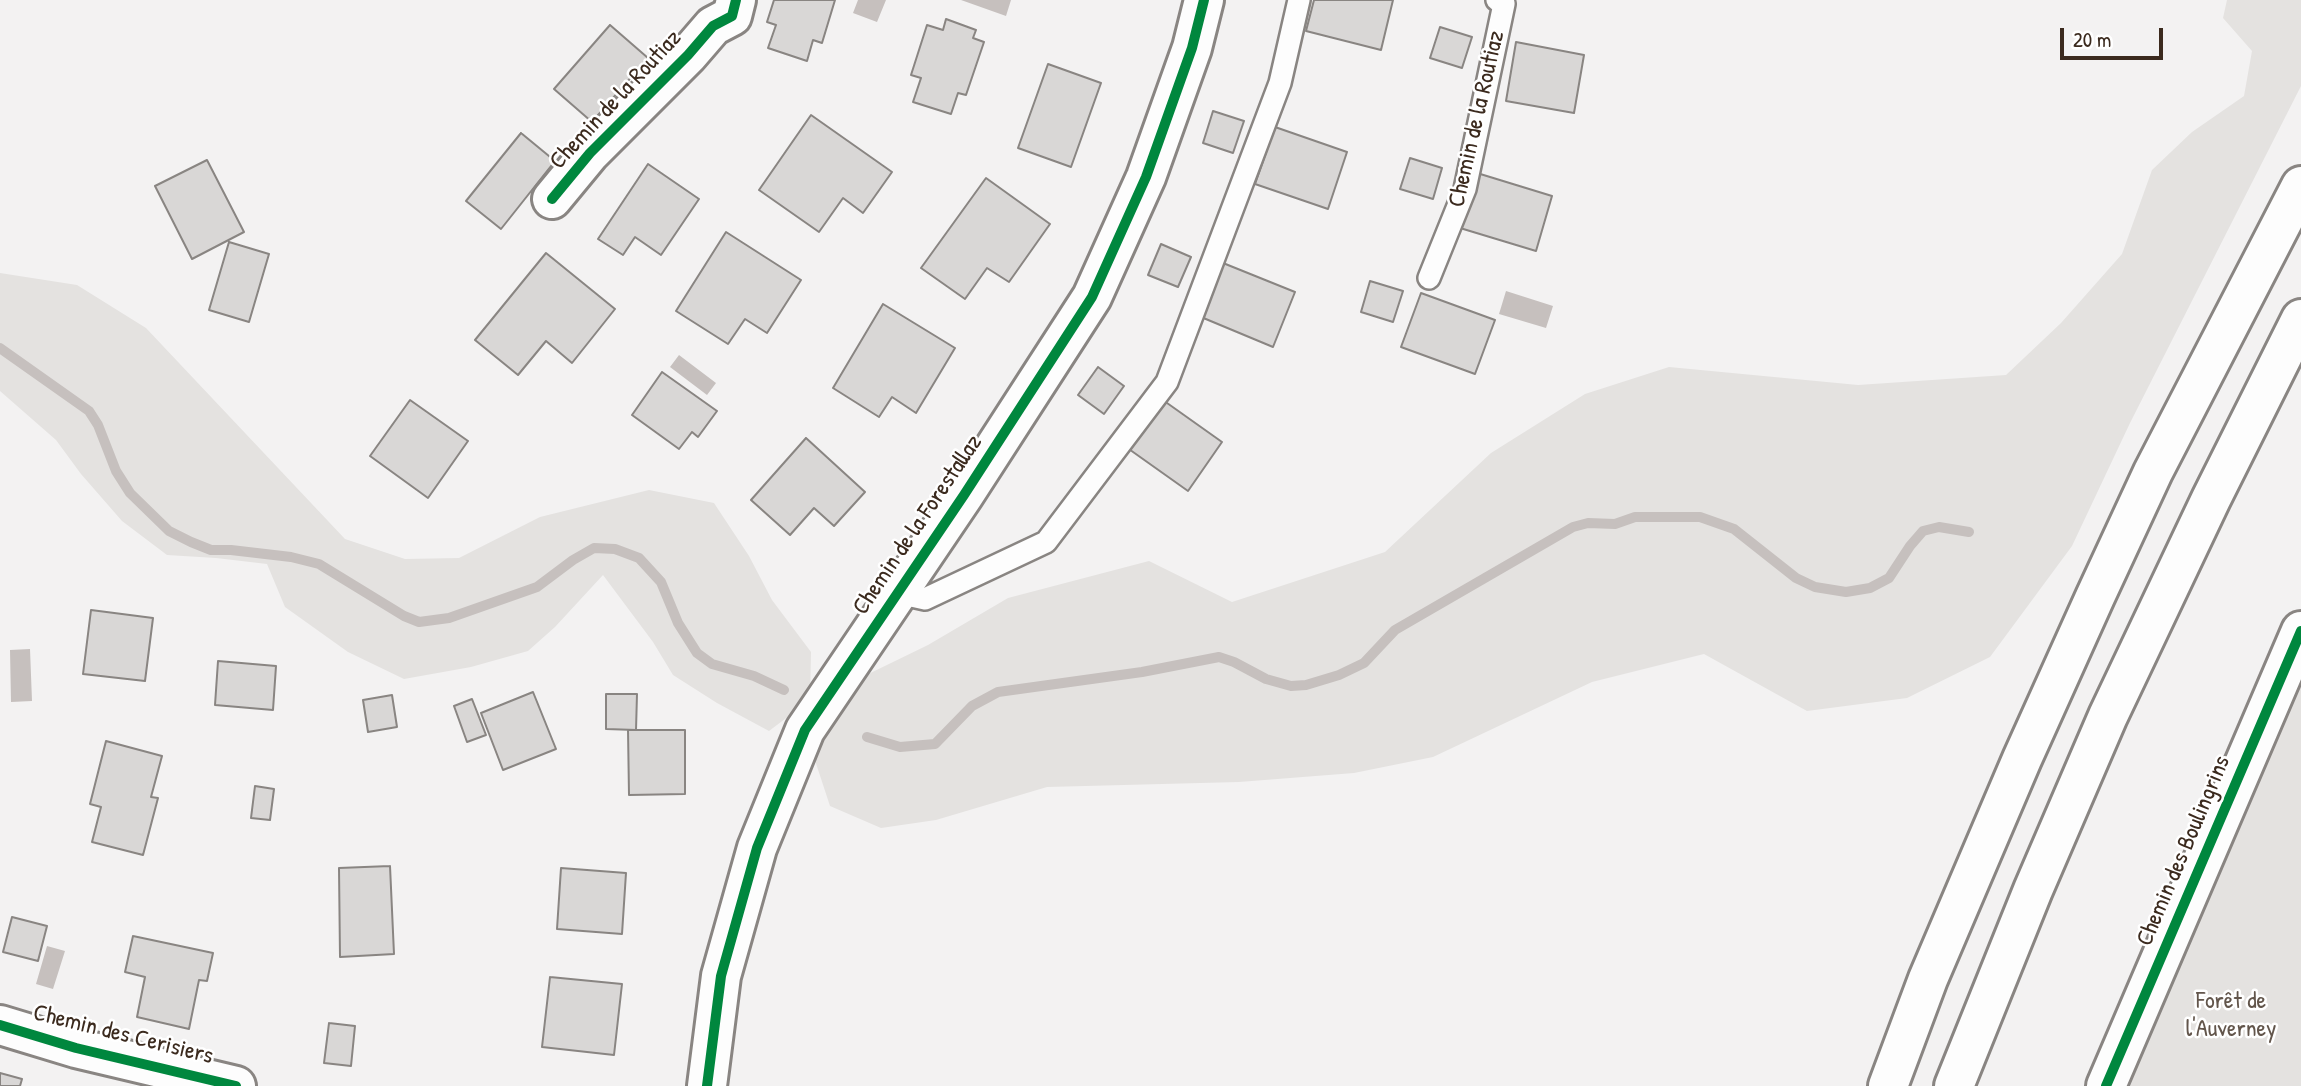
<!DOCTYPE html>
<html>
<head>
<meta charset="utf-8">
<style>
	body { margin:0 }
	#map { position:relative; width:2301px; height:1086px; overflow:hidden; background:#f3f2f2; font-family:"Patrick Hand",sans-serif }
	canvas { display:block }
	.scale { position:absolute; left:2060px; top:28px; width:103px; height:32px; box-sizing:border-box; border:4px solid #3b2a1e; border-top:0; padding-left:9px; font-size:21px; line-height:24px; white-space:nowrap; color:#3b2a1e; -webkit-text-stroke:5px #fff; paint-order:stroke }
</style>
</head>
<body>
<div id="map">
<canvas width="2301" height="1086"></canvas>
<div class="scale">20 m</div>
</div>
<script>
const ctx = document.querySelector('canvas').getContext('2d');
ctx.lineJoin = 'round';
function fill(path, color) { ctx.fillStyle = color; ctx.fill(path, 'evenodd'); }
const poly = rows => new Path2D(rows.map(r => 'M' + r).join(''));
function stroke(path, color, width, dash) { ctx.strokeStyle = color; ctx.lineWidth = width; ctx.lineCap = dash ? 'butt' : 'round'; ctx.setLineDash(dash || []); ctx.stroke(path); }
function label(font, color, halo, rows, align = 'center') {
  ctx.font = font + ' "Patrick Hand",sans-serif'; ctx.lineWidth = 5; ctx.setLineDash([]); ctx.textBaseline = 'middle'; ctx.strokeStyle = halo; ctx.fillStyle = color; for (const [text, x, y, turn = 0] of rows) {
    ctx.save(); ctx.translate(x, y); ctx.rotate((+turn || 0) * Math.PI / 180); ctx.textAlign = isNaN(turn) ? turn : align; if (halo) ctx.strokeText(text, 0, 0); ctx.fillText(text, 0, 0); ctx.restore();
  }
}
fill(poly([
	[2227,0,2301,0,2301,86,2130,423,2072,546,1990,657,1907,698,1807,711,1704,654,1592,682,1433,757,1354,773,1239,782,1047,787,936,820,881,828,830,806,805,730,854,681,928,645,1008,598,1149,561,1232,602,1385,552,1491,453,1585,394,1669,367,1858,385,2006,375,2061,323,2122,254,2152,170,2192,132,2244,96,2252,51,2223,18],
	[0,273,77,285,146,328,345,539,405,559,459,558,540,517,649,490,714,503,749,556,772,600,811,652,810,700,769,731,717,703,673,675,653,642,603,575,555,627,528,651,471,667,404,679,348,652,285,607,267,564,216,558,167,555,122,521,81,474,56,440,0,391],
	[2301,676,2301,1086,2125,1086]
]), '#e4e2e0');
fill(poly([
	[858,0,886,0,877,22,853,13],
	[961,0,1011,0,1006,16],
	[1506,291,1553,306,1546,328,1499,314],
	[679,355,716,383,707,395,670,367],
	[30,649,32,701,11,702,10,650],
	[47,946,65,951,53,989,36,984]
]), '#c6c0be');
stroke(poly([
	[0,348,89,411,98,425,116,471,130,493,169,531,191,542,211,550,231,550,291,557,319,564,404,616,419,622,449,618,537,587,573,560,594,548,615,549,639,558,661,582,678,623,697,653,712,664,754,676,784,690],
	[867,737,900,747,935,744,972,706,998,692,1142,672,1219,657,1234,662,1266,679,1291,686,1306,685,1339,675,1364,663,1395,630,1573,527,1588,523,1615,524,1635,517,1700,517,1734,529,1796,578,1815,587,1846,592,1870,588,1889,578,1910,546,1923,531,1939,527,1969,532]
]), '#c6c0be', 10);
const building = poly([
	[774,0,835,0,822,43,813,40,807,61,768,48,776,25,767,22,774,0],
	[1314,0,1393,0,1381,50,1306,31,1314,0],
	[946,19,976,30,973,38,984,42,966,95,958,93,951,114,913,102,921,78,911,75,927,25,943,30,946,19],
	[610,25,648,58,592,122,554,89,610,25],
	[1440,27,1472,37,1462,68,1430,58,1440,27],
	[1516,42,1584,55,1574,113,1506,101,1516,42],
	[1048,64,1101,83,1071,167,1018,148,1048,64],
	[1213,111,1244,121,1233,153,1203,143,1213,111],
	[811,115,892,172,863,213,843,198,819,232,759,190,811,115],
	[1275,127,1347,152,1328,209,1255,184,1275,127],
	[521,133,555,161,501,229,466,201,521,133],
	[1410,158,1442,168,1433,199,1400,189,1410,158],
	[207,160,244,232,192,259,155,186,207,160],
	[648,164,699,199,661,255,635,237,623,255,598,239,648,164],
	[1477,173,1552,196,1536,251,1460,228,1477,173],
	[986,178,1050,224,1009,282,987,268,965,299,921,268,986,178],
	[726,232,801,280,767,333,745,319,728,344,676,311,726,232],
	[229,242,269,254,249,322,209,310,229,242],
	[1161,244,1191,257,1178,287,1148,275,1161,244],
	[546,253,615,309,572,363,546,341,518,375,475,340,546,253],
	[1223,263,1295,292,1273,347,1201,317,1223,263],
	[1370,281,1403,291,1393,322,1361,312,1370,281],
	[1421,293,1495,320,1475,374,1401,347,1421,293],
	[883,304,955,348,916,413,892,397,879,417,833,388,883,304],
	[1098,367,1124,386,1104,414,1078,395,1098,367],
	[662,372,717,411,698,437,692,432,679,449,632,415,662,372],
	[1160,398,1222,442,1188,491,1126,447,1160,398],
	[410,400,468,441,428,498,370,456,410,400],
	[806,438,865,492,834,526,814,508,790,535,751,500,806,438],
	[91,610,153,618,145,681,83,674,91,610],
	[218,661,276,666,273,710,215,705,218,661],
	[533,692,556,749,503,770,481,713,533,692],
	[606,694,637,694,636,730,606,729,606,694],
	[392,695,397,727,368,732,363,700,392,695],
	[472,699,486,735,467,742,454,706,472,699],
	[628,730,685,730,685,794,629,795,628,730],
	[106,741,162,756,151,797,158,798,143,855,92,842,101,807,90,804,106,741],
	[255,786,274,789,270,820,251,818,255,786],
	[390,866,394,954,340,957,339,868,390,866],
	[561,868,626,873,622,934,557,929,561,868],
	[12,917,47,926,38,961,3,952,12,917],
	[133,936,213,953,207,981,199,980,189,1029,137,1017,145,977,125,972,133,936],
	[550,977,622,984,614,1055,542,1047,550,977],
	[329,1023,355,1026,351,1066,324,1063,329,1023],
	[0,1073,22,1079,20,1086,0,1086,0,1073]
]);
fill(building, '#d9d7d6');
stroke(building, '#898582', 2);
const lane = poly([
	[1429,278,1465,189,1504,4,1497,0],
	[898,593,925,599,1046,542,1167,382,1280,83,1299,0]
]);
const street = poly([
	[552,199,590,153,688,55,713,26,732,16,736,0],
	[0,1025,76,1048,236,1086],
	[707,1086,721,976,757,848,805,730,964,495,1092,297,1146,177,1192,48,1204,0],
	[2106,1086,2301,631]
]);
const highway = poly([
	[1888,1086,1928,979,2022,759,2095,597,2153,472,2301,186],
	[1954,1086,2033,890,2108,716,2211,499,2301,319]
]);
stroke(lane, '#898582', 26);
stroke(street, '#898582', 44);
stroke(highway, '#898582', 44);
stroke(lane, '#fdfdfd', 21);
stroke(street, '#fdfdfd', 38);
stroke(highway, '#fdfdfd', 38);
stroke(poly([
	[552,199,590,153,688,55,713,26,732,16,736,0],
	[0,1025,76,1048,236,1086],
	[707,1086,721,976,757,848,805,730,964,495,1092,297,1146,177,1192,48,1204,0],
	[2106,1086,2301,631]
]), '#00873e', 10);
label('24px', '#3b2a1e', '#fff', [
	["Chemin de la Routiaz",616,100,-47],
	["Chemin de la Routiaz",1477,119,-77],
	["Chemin de la Forestallaz",918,525,-56],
	["Chemin des Boulingrins",2184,851,-67],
	["Chemin des Cerisiers",123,1035,14]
]);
label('24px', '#62554b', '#fff', [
	["Forêt de",2231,1002],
	["l'Auverney",2231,1030]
]);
</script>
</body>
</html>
